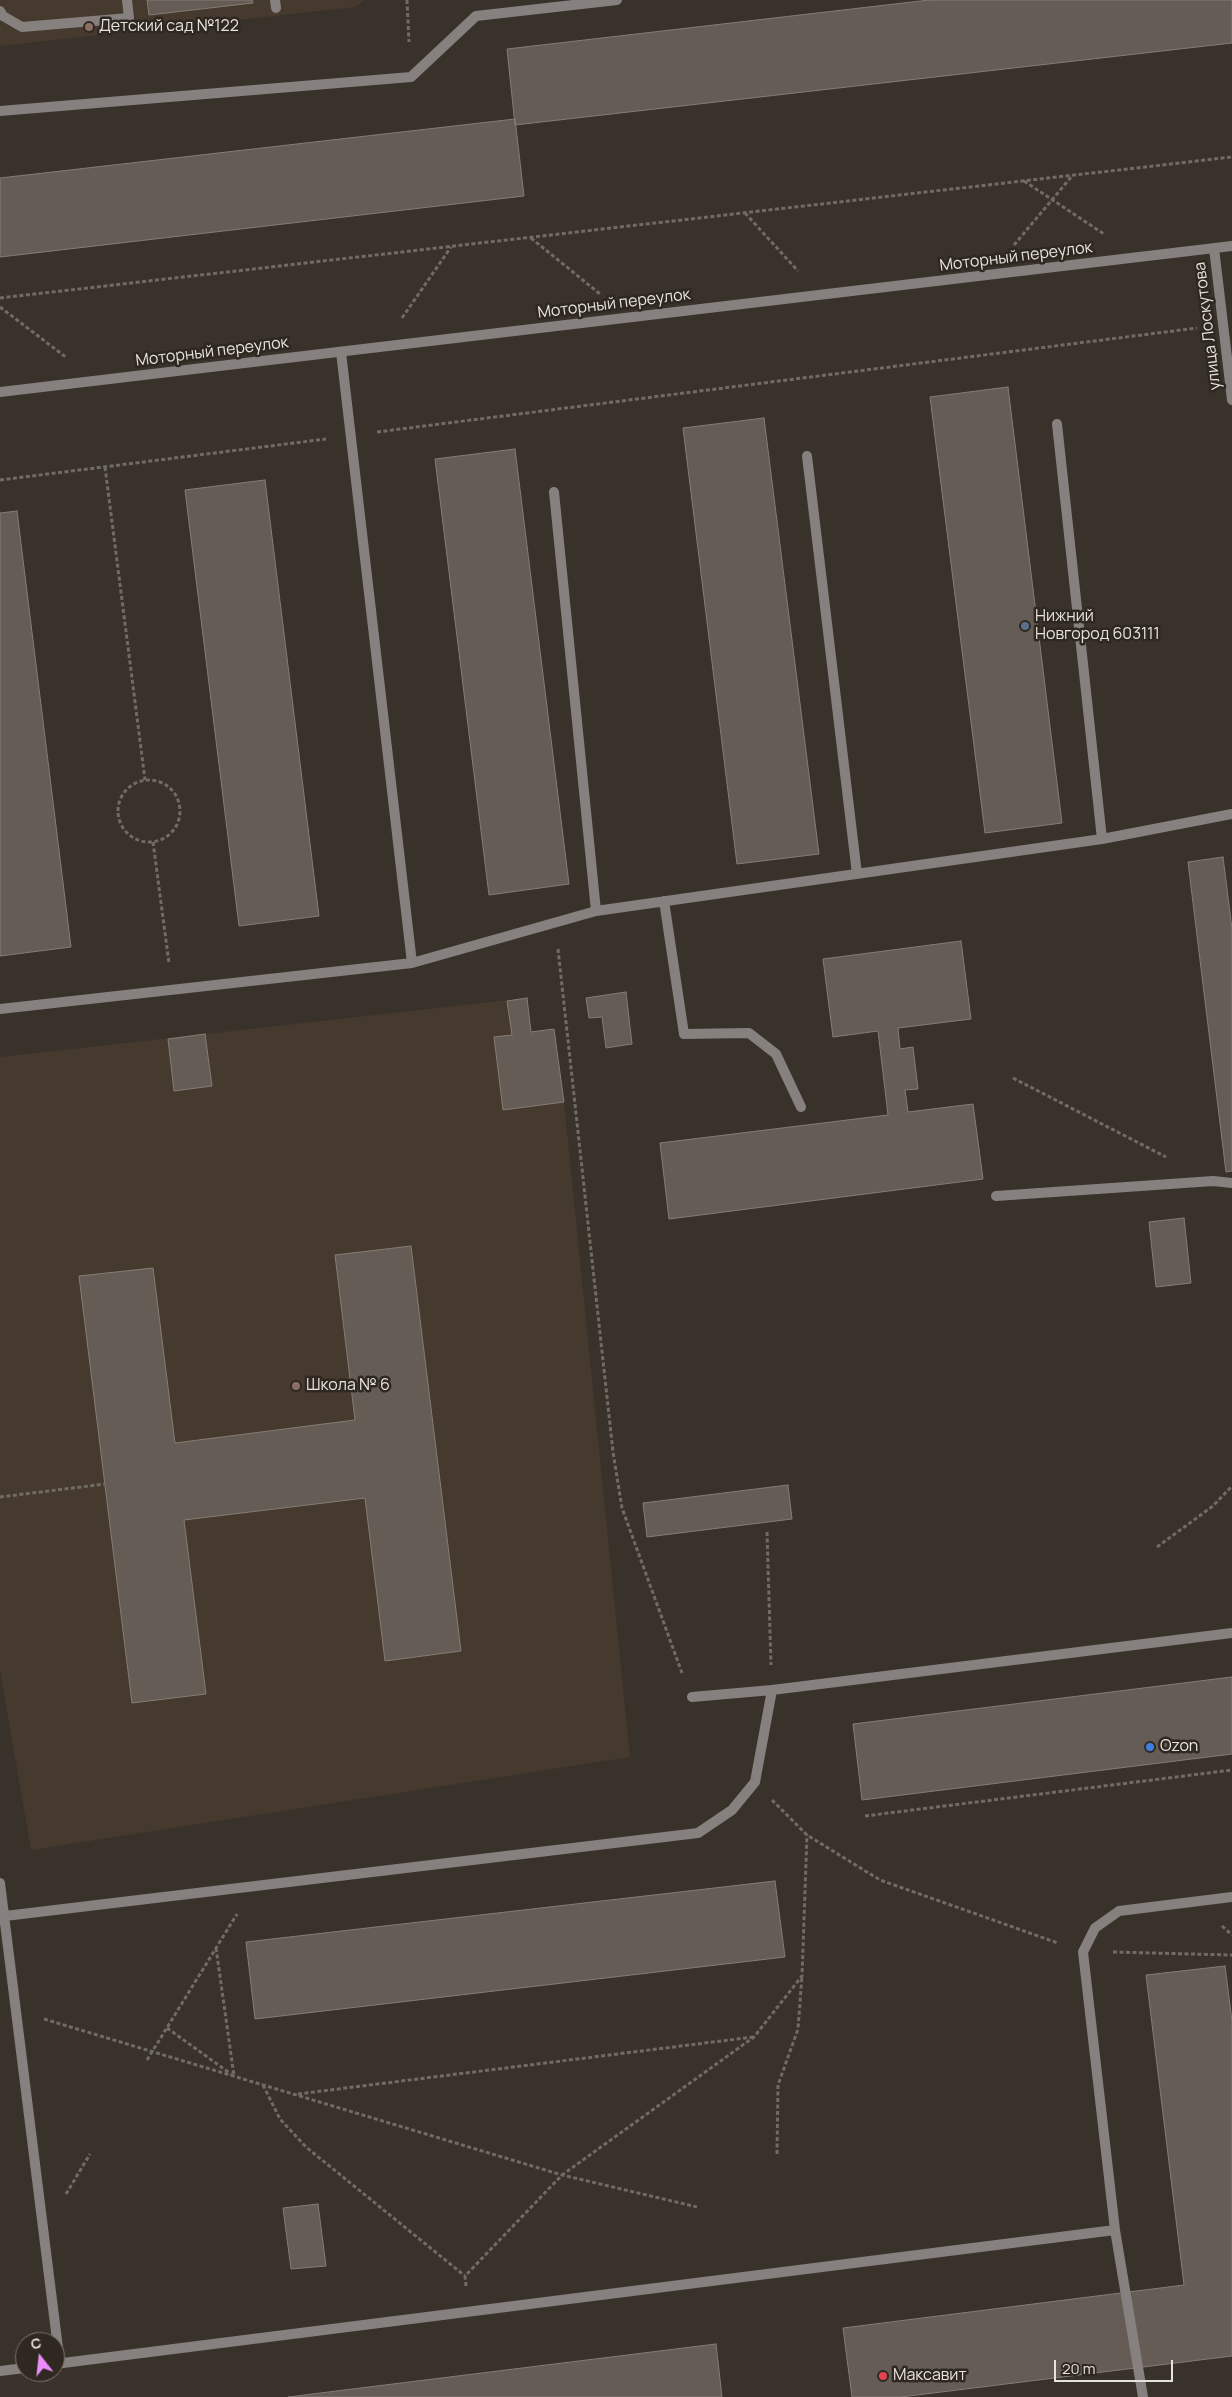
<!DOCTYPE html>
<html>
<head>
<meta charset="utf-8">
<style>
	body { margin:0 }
	#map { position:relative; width:1232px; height:2397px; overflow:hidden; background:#39322b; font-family:Manrope,sans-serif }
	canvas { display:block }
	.north { position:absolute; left:15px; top:2332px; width:50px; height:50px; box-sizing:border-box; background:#2f2821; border:1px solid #78726c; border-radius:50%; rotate:344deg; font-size:14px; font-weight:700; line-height:20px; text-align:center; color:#e6e2dd }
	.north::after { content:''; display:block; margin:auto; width:18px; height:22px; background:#ec8cfa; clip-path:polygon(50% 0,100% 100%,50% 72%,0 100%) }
	.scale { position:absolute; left:1054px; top:2360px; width:119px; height:22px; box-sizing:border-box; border:2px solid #e6e2dd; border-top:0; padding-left:6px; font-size:15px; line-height:18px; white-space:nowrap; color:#e6e2dd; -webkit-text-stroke:4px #2f2821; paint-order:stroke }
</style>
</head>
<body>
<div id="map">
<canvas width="1232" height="2397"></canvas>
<div class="north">С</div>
<div class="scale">20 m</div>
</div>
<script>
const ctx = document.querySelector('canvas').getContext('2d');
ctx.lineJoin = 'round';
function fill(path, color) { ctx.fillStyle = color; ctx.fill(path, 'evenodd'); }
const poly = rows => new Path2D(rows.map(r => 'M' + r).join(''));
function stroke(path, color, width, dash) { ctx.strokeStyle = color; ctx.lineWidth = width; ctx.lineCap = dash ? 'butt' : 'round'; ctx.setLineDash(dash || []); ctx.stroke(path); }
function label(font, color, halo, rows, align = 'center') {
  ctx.font = font + ' Manrope,sans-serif'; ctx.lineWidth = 5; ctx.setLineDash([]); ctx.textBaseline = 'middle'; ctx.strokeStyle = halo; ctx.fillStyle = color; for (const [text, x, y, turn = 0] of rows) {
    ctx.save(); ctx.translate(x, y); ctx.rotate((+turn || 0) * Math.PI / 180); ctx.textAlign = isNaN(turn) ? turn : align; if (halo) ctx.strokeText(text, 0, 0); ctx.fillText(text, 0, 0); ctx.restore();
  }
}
fill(poly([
	[0,0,365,0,355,7,0,46],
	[527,998,531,1032,554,1029,564,1102,630,1757,31,1850,0,1670,0,1057]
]), '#453a2d');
const building = poly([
	[147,0,252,0,253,3,149,15,147,0],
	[929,0,1232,0,1232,43,515,125,507,49,929,0],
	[515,119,524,196,0,257,0,178,515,119],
	[1008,387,1062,823,985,833,930,397,1008,387],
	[764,418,819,854,737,864,683,428,764,418],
	[515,449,569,884,489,895,435,459,515,449],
	[265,480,319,916,239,926,185,490,265,480],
	[17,511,71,947,0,956,0,513,17,511],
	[1223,857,1232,929,1232,1171,1226,1172,1188,862,1223,857],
	[961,941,971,1019,898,1028,900,1049,913,1047,918,1089,905,1090,908,1112,973,1104,983,1179,669,1219,660,1143,888,1115,878,1031,833,1037,823,959,961,941],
	[626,992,632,1044,606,1048,602,1017,589,1018,586,998,626,992],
	[527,998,531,1032,554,1029,564,1102,503,1110,494,1037,512,1035,507,1001,527,998],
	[205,1034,212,1086,174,1091,168,1039,205,1034],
	[1184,1218,1191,1283,1156,1287,1149,1222,1184,1218],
	[411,1246,461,1651,385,1661,365,1498,184,1520,206,1694,132,1703,79,1276,153,1268,175,1443,355,1420,335,1255,411,1246],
	[788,1485,792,1519,647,1537,643,1503,788,1485],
	[1232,1677,1232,1754,862,1800,853,1724,1232,1677],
	[775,1881,785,1957,255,2019,246,1942,775,1881],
	[1225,1966,1232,2021,1232,2356,901,2397,852,2397,843,2328,1184,2285,1146,1975,1225,1966],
	[318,2204,326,2266,291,2269,283,2208,318,2204],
	[716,2344,722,2397,288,2397,716,2344]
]);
fill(building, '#655d55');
stroke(building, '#857d74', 1);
stroke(poly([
	[407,0,409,42],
	[1024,181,1104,234],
	[745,213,798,271],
	[531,238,600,294],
	[1014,245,1072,176],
	[0,298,1232,157],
	[0,307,67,358],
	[402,318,451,247],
	[377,432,1197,328],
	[105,467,145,780],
	[0,480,326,439],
	'118 811a31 31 0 1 1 62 0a31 31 0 1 1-62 0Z',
	[153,842,169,963],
	[558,949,613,1452,622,1508,682,1673],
	[1013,1078,1166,1157],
	[0,1497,105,1484],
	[767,1532,771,1665],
	[1157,1547,1213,1506,1232,1486],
	[772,1800,807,1835,880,1880,1058,1943],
	[865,1816,1232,1770],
	[1222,1926,1232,1935],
	[216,1948,234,2076],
	[1113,1952,1232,1955],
	[44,2019,562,2175,697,2207],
	[167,2028,231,2074],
	[147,2060,237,1914],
	[263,2085,280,2119,306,2147,465,2276],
	[298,2094,753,2037],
	[777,2154,778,2085,798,2029,802,1976],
	[66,2194,90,2154],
	[466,2286,465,2276,562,2175,754,2037,802,1976,807,1835]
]), '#716b65', 3, [4, 2.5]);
stroke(poly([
	[275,0,276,8],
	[0,11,3,16,22,27,129,18,127,0],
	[0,111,411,77,476,16,617,0],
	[341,352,412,963],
	[1057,424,1102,839],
	[807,456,857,874],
	[554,492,596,911],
	[664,901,684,1034,749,1033,776,1054,801,1107],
	[0,1009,412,963,596,911,1102,839,1232,814],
	[996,1196,1213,1181,1232,1183],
	[692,1697,772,1690],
	[0,1883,60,2364],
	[5,1916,698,1833,732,1810,755,1782,772,1690,1232,1633],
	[1115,2230,1143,2397],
	[55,2364,1115,2230,1083,1952,1095,1928,1119,1911,1232,1897],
	[0,2371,25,2368]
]), '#86807f', 10);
stroke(poly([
	[1214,248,1232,400],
	[0,392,1232,246]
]), '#86807f', 10);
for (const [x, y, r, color] of [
	[89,27,5,"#8d6e63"],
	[1025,626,5,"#5c6f8a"],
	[296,1386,5,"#8d6e63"],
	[1150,1747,5,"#3f7fe0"],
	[883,2376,5,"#e0444e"]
]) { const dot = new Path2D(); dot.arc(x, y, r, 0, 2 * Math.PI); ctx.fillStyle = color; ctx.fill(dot); stroke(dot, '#2f2821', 2); }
label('16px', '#e6e2dd', '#2f2821', [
	["Детский сад №122",99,27],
	["Нижний",1035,617],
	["Новгород 603111",1035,635],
	["Школа № 6",306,1386],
	["Ozon",1160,1747],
	["Максавит",893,2376]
], 'left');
label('16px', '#e6e2dd', '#2f2821', [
	["Моторный переулок",1016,257,-7],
	["Моторный переулок",614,304,-7],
	["улица Лоскутова",1208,326,-97],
	["Моторный переулок",212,352,-7]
]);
</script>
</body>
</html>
